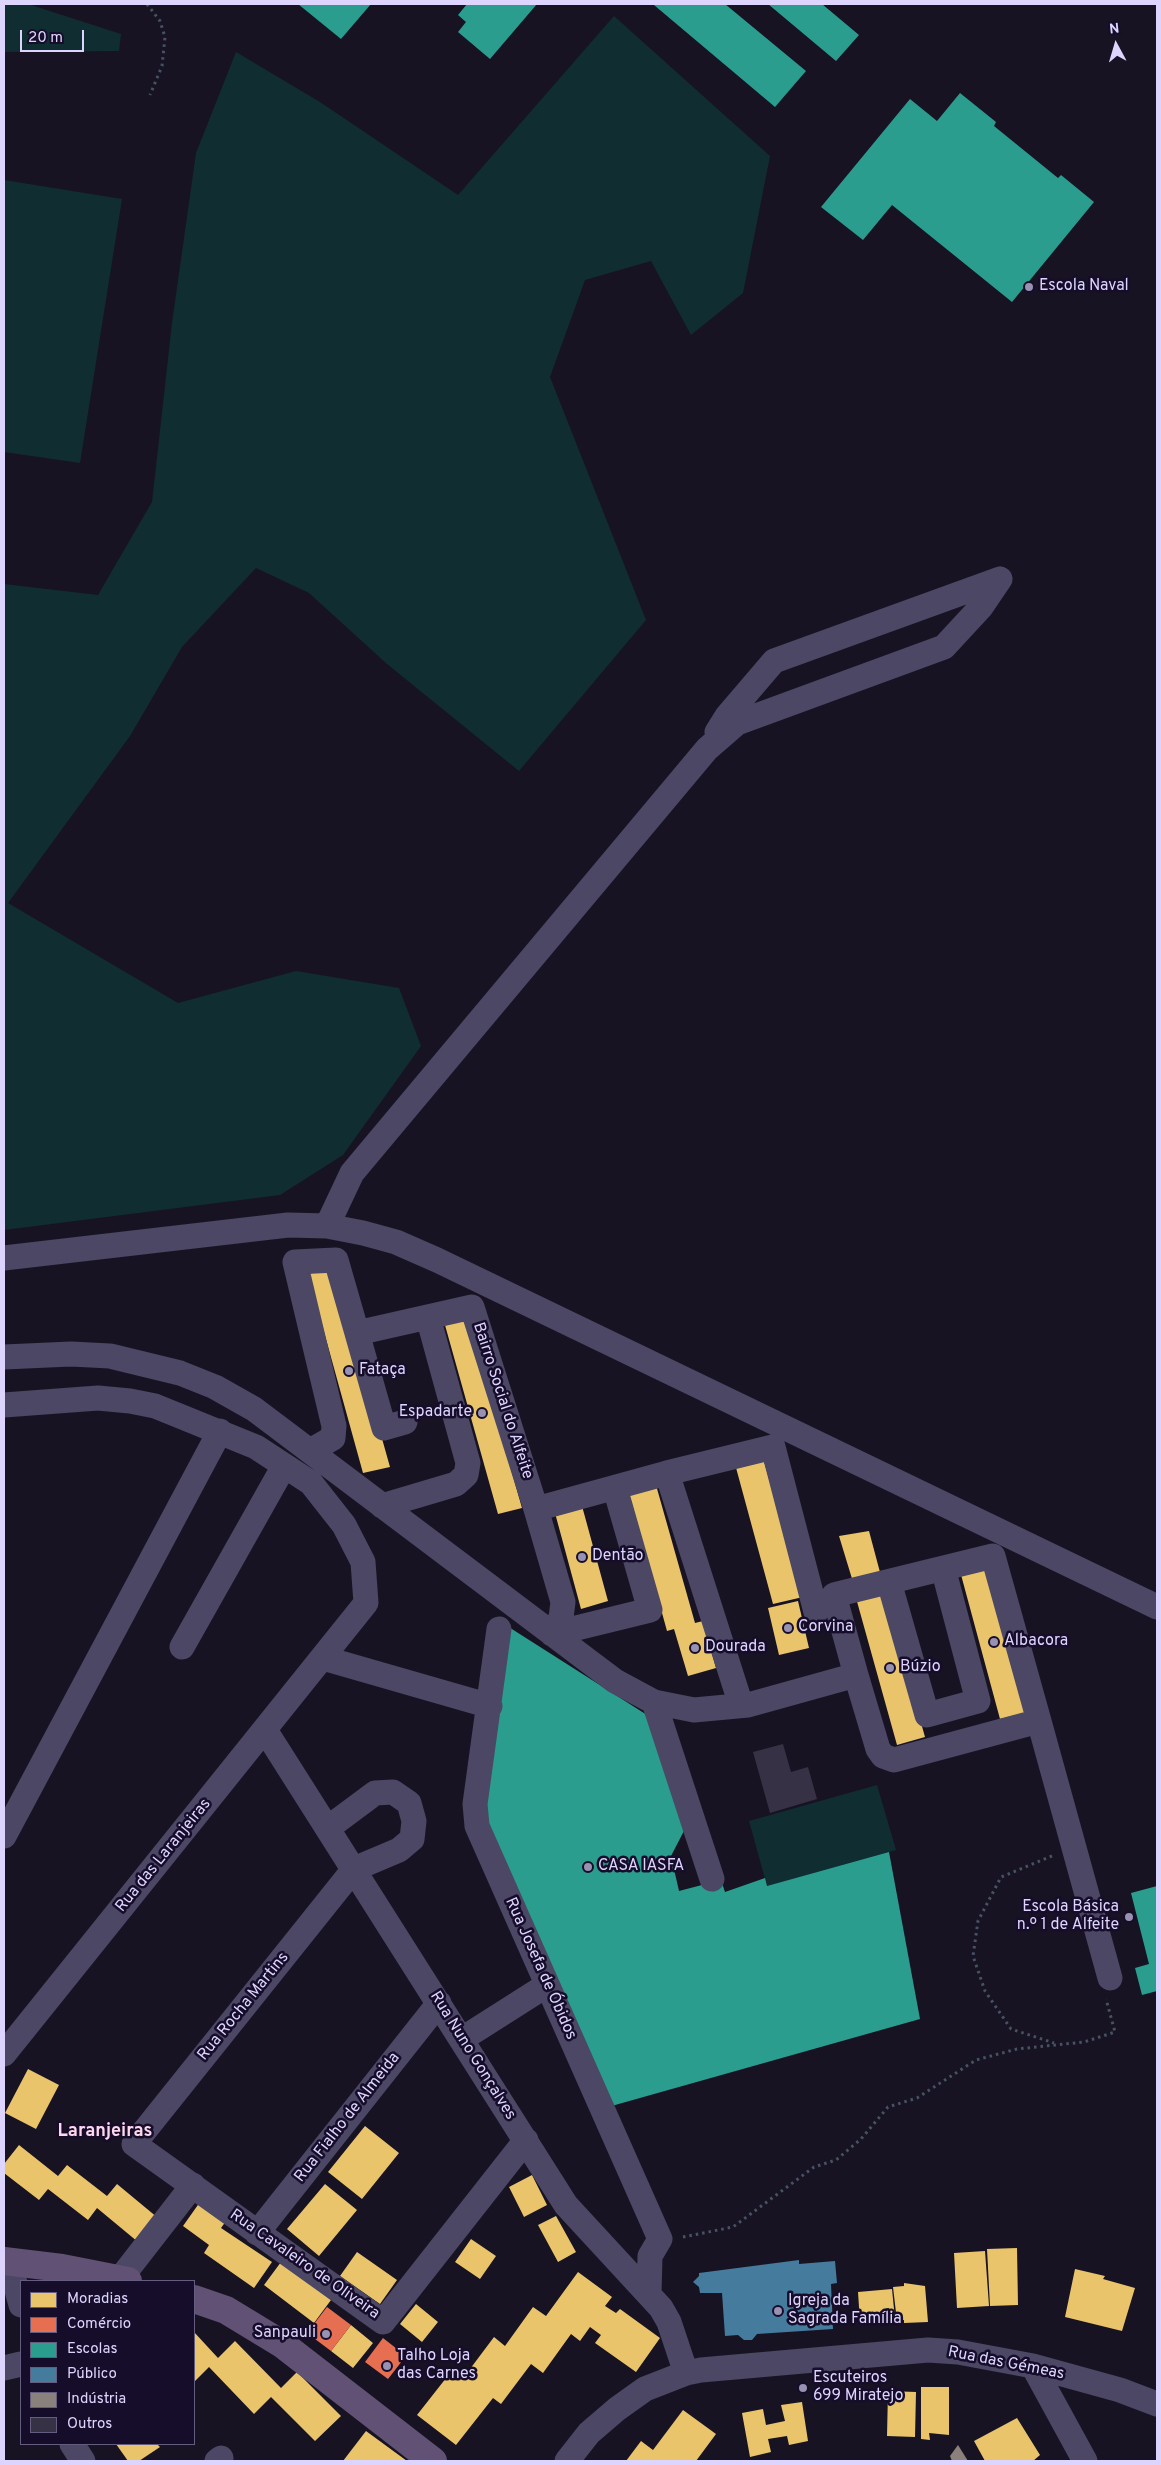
<!DOCTYPE html>
<html>
<head>
<meta charset="utf-8">
<style>
	body { margin:0 }
	#map { position:relative; width:1161px; height:2465px; overflow:hidden; background:#181323; font-family:Overpass,sans-serif }
	canvas { display:block }
	.frame { position:absolute; inset:0; border:5px solid #ded5ff; pointer-events:none }
	.legend { position:absolute; left:20px; top:2280px; width:175px; height:165px; box-sizing:border-box; background:#150d29; border:1px solid #655d7f; margin:0; padding:6px 9px; list-style:none; font-size:15px; color:#ded5ff }
	.legend li { display:flex; align-items:center; gap:10px; height:25px }
	.legend b { width:25px; border:1px solid #655d7f }
	.north { position:absolute; left:1091px; top:20px; width:50px; height:50px; -webkit-text-stroke:4px #150d29; paint-order:stroke; rotate:354deg; font-size:14px; font-weight:700; line-height:20px; text-align:center; color:#ded5ff }
	.north::after { content:''; display:block; margin:auto; width:18px; height:22px; background:#ded5ff; clip-path:polygon(50% 0,100% 100%,50% 72%,0 100%) }
	.scale { position:absolute; left:20px; top:30px; width:64px; height:22px; box-sizing:border-box; border:2px solid #ded5ff; border-top:0; padding-left:6px; font-size:15px; line-height:18px; white-space:nowrap; color:#ded5ff; -webkit-text-stroke:4px #150d29; paint-order:stroke }
</style>
</head>
<body>
<div id="map">
<canvas width="1161" height="2465"></canvas>
<div class="frame"></div>
<ul class="legend">
<li><b style="height:14px;background:#e9c46a"></b>Moradias</li>
<li><b style="height:14px;background:#e76f51"></b>Comércio</li>
<li><b style="height:14px;background:#2a9d8f"></b>Escolas</li>
<li><b style="height:14px;background:#457b9d"></b>Público</li>
<li><b style="height:14px;background:#8a817c"></b>Indústria</li>
<li><b style="height:14px;background:#373145"></b>Outros</li>
</ul>
<div class="north">N</div>
<div class="scale">20 m</div>
</div>
<script>
const ctx = document.querySelector('canvas').getContext('2d');
ctx.lineJoin = 'round';
function fill(path, color) { ctx.fillStyle = color; ctx.fill(path, 'evenodd'); }
const poly = rows => new Path2D(rows.map(r => 'M' + r).join(''));
function stroke(path, color, width, dash) { ctx.strokeStyle = color; ctx.lineWidth = width; ctx.lineCap = dash ? 'butt' : 'round'; ctx.setLineDash(dash || []); ctx.stroke(path); }
function label(font, color, halo, rows, align = 'center') {
  ctx.font = font + ' Overpass,sans-serif'; ctx.lineWidth = 5; ctx.setLineDash([]); ctx.textBaseline = 'middle'; ctx.strokeStyle = halo; ctx.fillStyle = color; for (const [text, x, y, turn = 0] of rows) {
    ctx.save(); ctx.translate(x, y); ctx.rotate((+turn || 0) * Math.PI / 180); ctx.textAlign = isNaN(turn) ? turn : align; if (halo) ctx.strokeText(text, 0, 0); ctx.fillText(text, 0, 0); ctx.restore();
  }
}
fill(poly([
	[4,4,28,4,121,34,119,51,4,52],
	[614,16,770,156,743,293,691,335,651,261,585,280,550,377,646,620,519,771,387,664,309,593,256,568,182,647,130,736,8,903,178,1003,296,971,399,988,421,1046,343,1155,280,1195,4,1230,4,584,98,595,152,502,172,323,196,153,236,52,320,102,458,195],
	[4,180,122,199,80,463,4,452],
	[877,1785,896,1850,767,1886,749,1821]
]), '#102d32');
fill(poly([
	[334,1268,390,1467,363,1473,308,1274],
	[466,1311,522,1508,498,1514,443,1318],
	[763,1458,803,1597,773,1604,735,1464],
	[654,1478,695,1623,703,1621,716,1668,688,1676,674,1629,667,1631,627,1486],
	[582,1506,608,1601,581,1609,555,1513],
	[869,1531,881,1576,853,1582,839,1536],
	[987,1564,1029,1712,1000,1719,960,1571],
	[884,1591,925,1737,897,1745,856,1598],
	[798,1601,809,1648,779,1655,768,1608],
	[28,2069,59,2085,36,2129,5,2113],
	[365,2126,399,2153,362,2199,328,2172],
	[19,2145,58,2176,67,2165,107,2196,117,2184,158,2218,138,2242,97,2208,88,2220,48,2189,39,2200,4,2173,4,2164],
	[532,2175,547,2205,524,2217,509,2187],
	[325,2184,357,2210,319,2256,287,2229],
	[200,2202,226,2221,221,2228,272,2262,254,2288,204,2253,209,2245,183,2226],
	[556,2216,576,2252,558,2262,538,2225],
	[471,2239,496,2256,480,2279,455,2262],
	[1017,2248,1018,2305,990,2306,987,2249],
	[985,2251,989,2306,957,2308,954,2253],
	[357,2252,397,2280,380,2304,340,2276],
	[281,2262,331,2300,314,2323,264,2285],
	[1075,2269,1105,2276,1103,2279,1135,2288,1122,2331,1065,2317],
	[578,2272,612,2297,605,2306,616,2313,620,2309,660,2338,636,2372,595,2343,601,2335,590,2327,580,2341,571,2334,543,2373,531,2364,501,2404,493,2398,456,2445,417,2415,454,2368,464,2377,494,2337,505,2346,533,2307,546,2316],
	[904,2283,925,2286,928,2322,904,2323,904,2320,897,2321,893,2287,904,2286],
	[892,2289,895,2319,860,2322,858,2292],
	[416,2304,438,2322,422,2342,400,2324],
	[351,2325,373,2343,353,2368,331,2351],
	[194,2332,218,2358,235,2341,281,2388,297,2372,341,2416,315,2441,271,2397,254,2414,209,2367,194,2382],
	[921,2387,949,2387,949,2435,929,2433,930,2440,921,2439],
	[888,2391,916,2392,915,2437,887,2436],
	[802,2402,808,2441,789,2445,787,2436,768,2439,771,2452,750,2457,742,2413,763,2409,766,2425,785,2421,781,2405],
	[683,2410,716,2434,696,2461,626,2461,641,2441,653,2450],
	[1017,2418,1040,2455,1033,2461,985,2461,974,2441],
	[366,2431,407,2461,343,2461],
	[116,2444,157,2444,160,2447,139,2461,128,2461]
]), '#e9c46a');
fill(poly([
	[327,2307,351,2325,331,2351,307,2333],
	[383,2338,406,2356,388,2379,365,2362]
]), '#e76f51');
fill(poly([
	[298,4,371,4,341,39],
	[467,4,537,4,490,59,458,32,466,22,458,15],
	[656,4,725,4,806,71,775,107,654,5],
	[768,4,822,4,859,35,836,61],
	[960,93,996,122,994,126,1058,178,1061,175,1094,202,1012,302,892,205,863,240,821,207,910,99,937,121],
	[504,1624,647,1715,686,1827,671,1856,679,1891,721,1880,725,1892,765,1878,767,1886,889,1852,920,2019,608,2107,484,1823],
	[1157,1886,1157,1991,1142,1995,1135,1968,1149,1964,1131,1893]
]), '#2a9d8f');
fill(poly([
	[799,2260,799,2264,835,2261,837,2283,831,2284,833,2329,757,2334,752,2340,744,2340,738,2335,725,2336,722,2293,700,2293,699,2287,693,2282,699,2276,699,2273]
]), '#457b9d');
fill(poly([
	[958,2445,968,2461,952,2461,950,2456]
]), '#8a817c');
fill(poly([
	[783,1744,791,1772,808,1767,817,1799,770,1813,753,1752]
]), '#373145');
stroke(poly([
	[147,4,160,21,165,37,162,66,150,95],
	[1052,1856,1001,1877,978,1921,973,1956,985,1991,1011,2029,1054,2043],
	[683,2237,733,2227,814,2167,836,2160,861,2139,888,2107,917,2098,976,2060,1017,2049,1084,2042,1115,2032,1106,1999]
]), '#465365', 3, [2.5, 4]);
stroke(poly([
	[717,732,727,716,774,661,1000,579],
	[327,1226,352,1173,707,749,737,723,944,647,981,607,1000,579],
	[4,1258,288,1225,327,1226,363,1233,396,1242,437,1260,1157,1607],
	[4,1357,71,1354,110,1356,180,1373,215,1387,254,1409,615,1681,654,1702,694,1710,748,1705,856,1675,878,1749,883,1756,894,1760,1039,1721,1110,1978],
	[4,1405,98,1398,130,1401,155,1406,256,1447,311,1483,344,1525,363,1562,366,1603,4,2054],
	[405,1422,384,1428,357,1333,472,1307,536,1509],
	[310,1451,333,1438,334,1426,295,1262,336,1260,357,1333],
	[667,1473,773,1447,816,1612],
	[382,1506,456,1484,466,1475,468,1463,428,1317],
	[889,1582,927,1715,978,1701,943,1568],
	[499,1629,475,1804,477,1826,660,2239,650,2256,649,2295],
	[552,1634,561,1618,563,1602,536,1509,667,1473,741,1705],
	[552,1634,650,1610,615,1488],
	[182,1647,284,1466],
	[323,1658,490,1706],
	[856,1675,834,1595,993,1556,1039,1721],
	[654,1702,712,1879],
	[265,1730,566,2205,661,2308,669,2322,686,2373],
	[328,1828,375,1793,393,1792,409,1803,414,1821,412,1839,399,1850,354,1869,134,2144,383,2322,526,2140],
	[4,1836,220,1431],
	[462,2039,547,1985],
	[257,2233,439,2003],
	[9,2261,21,2305],
	[120,2279,193,2185],
	[1033,2366,1085,2461],
	[4,2368,21,2364],
	[72,2444,83,2461],
	[217,2461,221,2458],
	[567,2461,589,2433,617,2409,645,2389,686,2373,701,2370,928,2350,958,2352,1033,2366,1120,2390,1157,2404]
]), '#4b4764', 25);
stroke(poly([
	[4,2261,62,2268,128,2281],
	[194,2299,226,2310,282,2344,433,2461]
]), '#615275', 28);
for (const [x, y, r, color] of [
	[1029,287,5,"#9991b2"],
	[349,1371,5,"#9991b2"],
	[482,1413,5,"#9991b2"],
	[582,1557,5,"#9991b2"],
	[788,1628,5,"#9991b2"],
	[994,1642,5,"#9991b2"],
	[695,1648,5,"#9991b2"],
	[890,1668,5,"#9991b2"],
	[588,1867,5,"#9991b2"],
	[1129,1917,5,"#9991b2"],
	[778,2311,5,"#9991b2"],
	[326,2334,5,"#9991b2"],
	[387,2366,5,"#9991b2"],
	[803,2388,5,"#9991b2"]
]) { const dot = new Path2D(); dot.arc(x, y, r, 0, 2 * Math.PI); ctx.fillStyle = color; ctx.fill(dot); stroke(dot, '#150d29', 2); }
label('16px', '#ded5ff', '#150d29', [
	["Escola Naval",1039,287],
	["Fataça",359,1371],
	["Espadarte",472,1413,"right"],
	["Dentão",592,1557],
	["Corvina",798,1628],
	["Albacora",1004,1642],
	["Dourada",705,1648],
	["Búzio",900,1668],
	["CASA IASFA",598,1867],
	["Escola Básica",1119,1908,"right"],
	["n.º 1 de Alfeite",1119,1926,"right"],
	["Igreja da",788,2302],
	["Sagrada Família",788,2320],
	["Sanpauli",316,2334,"right"],
	["Talho Loja",397,2357],
	["das Carnes",397,2375],
	["Escuteiros",813,2379],
	["699 Miratejo",813,2397]
], 'left');
label('16px', '#ded5ff', '#150d29', [
	["Bairro Social do Alfeite",502,1401,72],
	["Rua das Laranjeiras",164,1856,-51],
	["Rua Josefa de Óbidos",540,1969,66],
	["Rua Rocha Martins",244,2007,-51],
	["Rua Nuno Gonçalves",472,2056,58],
	["Rua Fialho de Almeida",348,2118,-52],
	["Rua Cavaleiro de Oliveira",304,2265,35],
	["Rua das Gémeas",1006,2364,11]
]);
label('bold 18px', '#ffd7ec', '#150d29', [
	["Laranjeiras",105,2132]
]);
</script>
</body>
</html>
